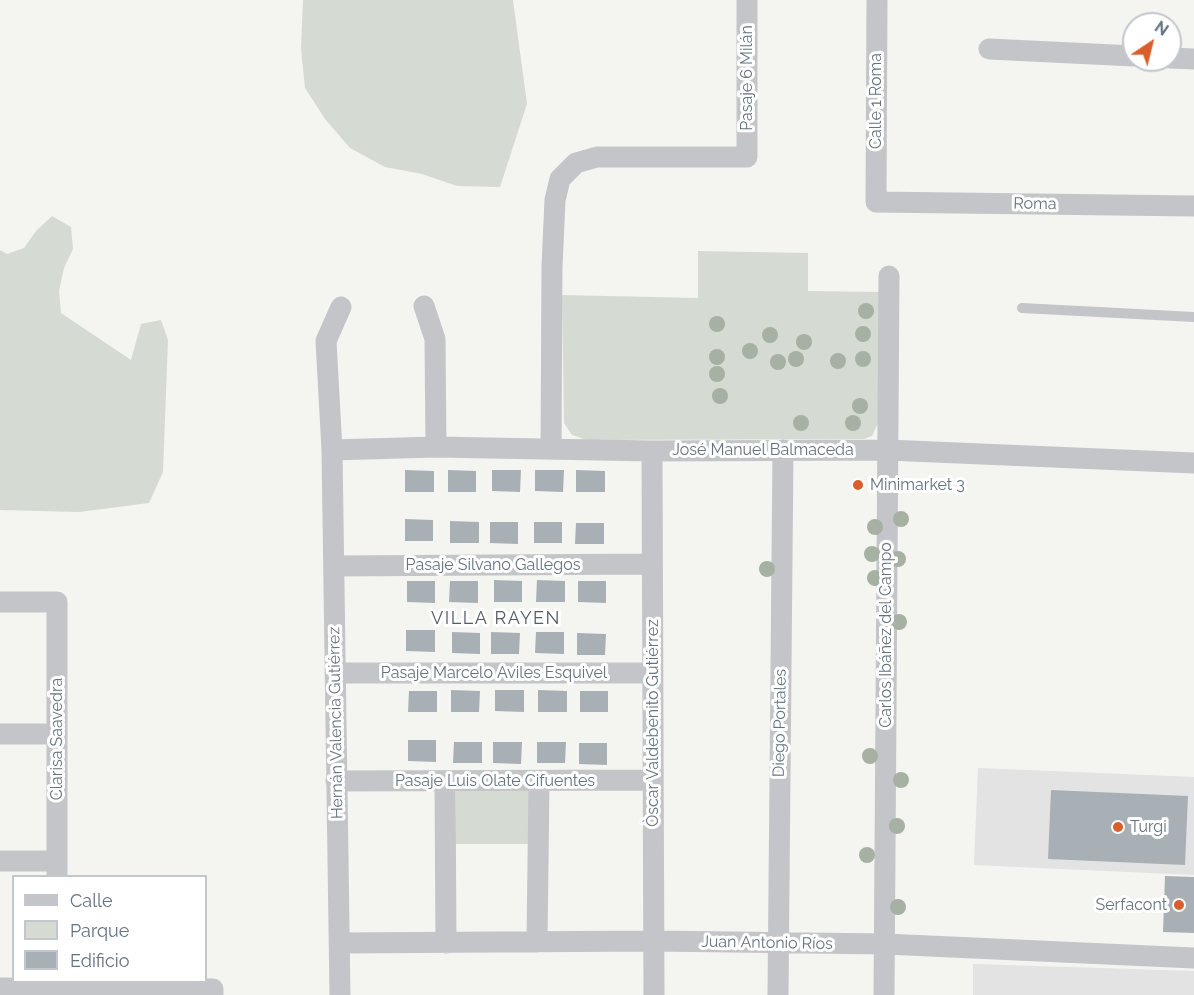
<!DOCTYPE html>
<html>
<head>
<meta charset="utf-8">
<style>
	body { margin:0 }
	#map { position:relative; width:1194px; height:995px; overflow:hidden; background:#f4f4f1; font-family:Raleway,sans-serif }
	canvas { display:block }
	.legend { position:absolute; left:12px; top:875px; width:195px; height:108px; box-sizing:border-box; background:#fff; border:2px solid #c1c7cc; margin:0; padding:8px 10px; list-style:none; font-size:18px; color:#657280 }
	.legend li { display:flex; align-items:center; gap:12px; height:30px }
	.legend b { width:30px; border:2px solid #c1c7cc }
	.north { position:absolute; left:1122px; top:12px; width:60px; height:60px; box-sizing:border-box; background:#fff; border:2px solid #c1c7cc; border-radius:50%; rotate:35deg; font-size:16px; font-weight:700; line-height:24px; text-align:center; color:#657280 }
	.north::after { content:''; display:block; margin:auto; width:21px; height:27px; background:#da5e2b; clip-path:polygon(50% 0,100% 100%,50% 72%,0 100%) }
</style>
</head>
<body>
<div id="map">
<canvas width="1194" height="995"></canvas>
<ul class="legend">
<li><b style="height:8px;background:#c3c5c9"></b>Calle</li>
<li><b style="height:16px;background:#d5dbd2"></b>Parque</li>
<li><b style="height:16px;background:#a9b0b5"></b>Edificio</li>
</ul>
<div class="north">N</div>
</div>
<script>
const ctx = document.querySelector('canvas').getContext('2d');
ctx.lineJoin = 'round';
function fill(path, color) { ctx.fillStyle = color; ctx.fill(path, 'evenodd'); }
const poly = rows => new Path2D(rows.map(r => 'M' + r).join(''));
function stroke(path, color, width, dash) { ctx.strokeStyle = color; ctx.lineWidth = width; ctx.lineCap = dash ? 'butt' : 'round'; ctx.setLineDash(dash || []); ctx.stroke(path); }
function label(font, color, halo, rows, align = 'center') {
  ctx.font = font + ' Raleway,sans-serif'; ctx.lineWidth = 6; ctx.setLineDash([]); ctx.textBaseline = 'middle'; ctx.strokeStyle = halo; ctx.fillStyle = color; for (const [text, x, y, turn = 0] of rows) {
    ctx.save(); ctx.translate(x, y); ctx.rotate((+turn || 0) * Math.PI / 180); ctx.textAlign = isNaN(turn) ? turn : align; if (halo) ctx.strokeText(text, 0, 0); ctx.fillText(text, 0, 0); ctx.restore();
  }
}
fill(poly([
	[978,768,1194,777,1194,875,974,865],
	[973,964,1194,971,1194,995,973,995]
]), '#e2e3e2');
fill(poly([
	[303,0,513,0,527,104,500,187,457,186,422,174,385,167,350,148,325,119,305,88,301,49],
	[52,216,71,227,73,249,64,268,59,291,61,313,131,360,141,324,161,320,168,340,163,472,149,503,79,512,0,510,0,250,7,254,24,248,36,231],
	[698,251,808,253,808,291,880,292,878,423,872,436,864,439,587,440,572,435,564,423,562,295,698,298],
	[456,790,529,791,529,844,455,844]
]), '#d5dbd2');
fill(poly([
	[405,470,434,471,434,492,405,492],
	[448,470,476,471,476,492,448,492],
	[492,470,521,470,520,492,492,491],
	[535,470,564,470,563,492,535,491],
	[576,470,605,471,605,492,576,492],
	[405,519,433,520,433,541,405,541],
	[450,521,479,522,479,543,450,543],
	[490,522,518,522,518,544,490,543],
	[534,522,562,522,562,543,534,543],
	[576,523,604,523,604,544,575,544],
	[494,580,522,581,522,602,494,602],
	[537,580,565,581,565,602,536,602],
	[407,581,435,581,435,603,407,602],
	[450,581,478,581,478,603,449,602],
	[578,581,606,581,606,603,578,602],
	[406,630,435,630,435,652,406,651],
	[452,632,480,633,480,654,452,653],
	[491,632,520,633,519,654,491,654],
	[536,632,564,632,564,654,535,653],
	[577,633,606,634,605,655,577,655],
	[451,690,480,691,479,712,451,712],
	[495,690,524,690,524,712,495,711],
	[538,690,567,691,567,712,538,712],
	[409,691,437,691,437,712,408,712],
	[580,691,608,691,608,712,580,712],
	[408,740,436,740,436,762,408,761],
	[454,742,482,742,482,763,453,763],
	[493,742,522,742,521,764,493,763],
	[537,742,566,742,565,763,537,763],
	[579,743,607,743,607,765,579,764],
	[1051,790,1188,796,1185,865,1048,859],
	[1165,876,1194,877,1194,933,1163,932]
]), '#a9b0b5');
stroke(poly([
	[1022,308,1194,317]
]), '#c3c5c9', 10);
stroke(poly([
	[877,0,876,202,1194,206],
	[989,49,1134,56],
	[1170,58,1194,59],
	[424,306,435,339,436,447],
	[551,449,552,267,555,200,560,179,576,163,597,157,747,157,747,0],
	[332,450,436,447,652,451,887,450,1194,463],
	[652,451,654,995],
	[334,566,652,564],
	[0,602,57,602,57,876],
	[335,673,652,673],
	[0,734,57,734],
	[336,781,653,780],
	[445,781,446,943],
	[0,861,57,861],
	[537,942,539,782],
	[339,943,654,941,885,944,1194,958],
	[0,988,213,989,213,995],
	[340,995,332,450,326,341,341,307],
	[778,995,783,450],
	[884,995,889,276]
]), '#c3c5c9', 21);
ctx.fillStyle = '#a6b0a3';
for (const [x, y] of [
	[866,311],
	[717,324],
	[863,334],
	[770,335],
	[804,342],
	[750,351],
	[717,357],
	[796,359],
	[863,359],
	[838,361],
	[778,362],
	[717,374],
	[720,396],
	[860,406],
	[801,423],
	[853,423],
	[901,519],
	[875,527],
	[872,554],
	[898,559],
	[767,569],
	[875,578],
	[899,622],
	[870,756],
	[901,780],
	[897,826],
	[867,855],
	[898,907]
]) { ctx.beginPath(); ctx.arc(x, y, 8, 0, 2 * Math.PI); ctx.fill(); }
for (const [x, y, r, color] of [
	[858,485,6,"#da5e2b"],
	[1118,827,6,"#da5e2b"],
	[1179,905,6,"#da5e2b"]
]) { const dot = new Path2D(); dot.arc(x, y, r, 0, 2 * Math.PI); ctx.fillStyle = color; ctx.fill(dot); stroke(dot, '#fff', 2); }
label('16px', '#657280', '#fff', [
	["Pasaje 6 Milán",747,78,-90],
	["Calle 1 Roma",876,101,-90],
	["Roma",1035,204,1],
	["José Manuel Balmaceda",763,450],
	["Pasaje Silvano Gallegos",493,565],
	["Carlos Ibáñez del Campo",886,635,-90],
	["Pasaje Marcelo Aviles Esquivel",494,673],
	["Hernán Valencia Gutiérrez",336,723,-91],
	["Òscar Valdebenito Gutiérrez",653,723,-90],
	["Diego Portales",780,723,-89],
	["Clarisa Saavedra",57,739,-90],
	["Pasaje Luis Olate Cifuentes",495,781],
	["Juan Antonio Ríos",767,943,1]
]);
label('16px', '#657280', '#fff', [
	["Minimarket 3",870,485],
	["Turgi",1130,827],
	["Serfacont",1167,905,"right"]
], 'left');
ctx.letterSpacing = '1.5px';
label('18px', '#525c66', '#fff', [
	["VILLA RAYEN",496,619]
]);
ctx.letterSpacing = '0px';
</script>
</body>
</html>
